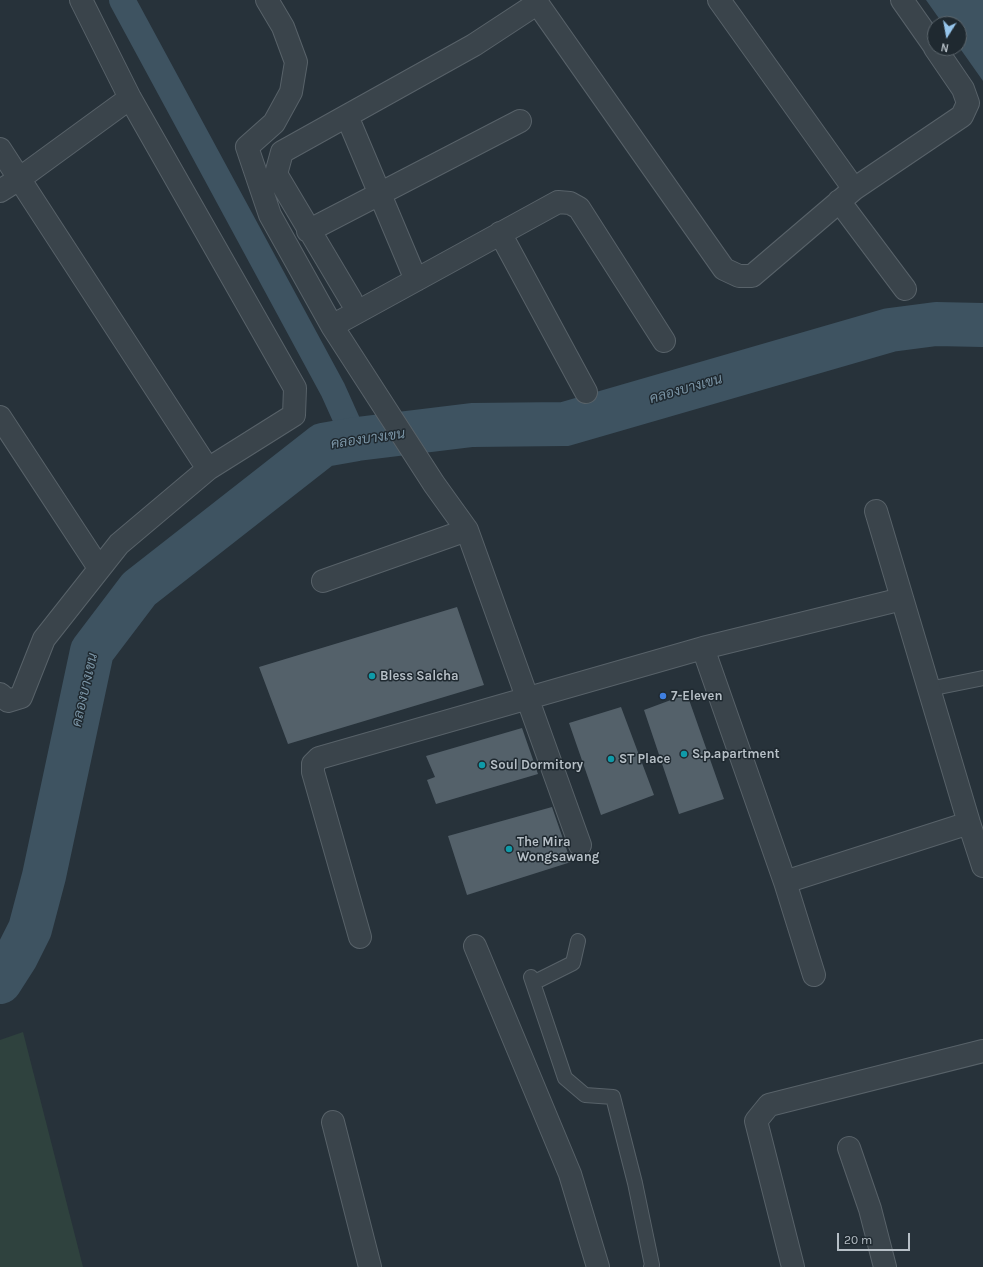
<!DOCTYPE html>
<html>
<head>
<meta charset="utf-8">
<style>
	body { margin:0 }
	#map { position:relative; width:983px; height:1267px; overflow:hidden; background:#27323a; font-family:Karla,sans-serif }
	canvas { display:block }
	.north { position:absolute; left:927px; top:16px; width:40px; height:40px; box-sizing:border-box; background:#1f2930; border:1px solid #5b656c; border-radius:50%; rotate:191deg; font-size:11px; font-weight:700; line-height:16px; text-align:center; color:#b6bfc6 }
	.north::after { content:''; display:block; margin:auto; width:14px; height:18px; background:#96c5eb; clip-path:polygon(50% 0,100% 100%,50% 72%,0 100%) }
	.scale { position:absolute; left:837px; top:1233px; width:73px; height:18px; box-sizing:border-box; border:2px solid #b6bfc6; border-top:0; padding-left:5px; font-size:12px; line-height:14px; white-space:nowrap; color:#b6bfc6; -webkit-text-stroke:3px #1f2930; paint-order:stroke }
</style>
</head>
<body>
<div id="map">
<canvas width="983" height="1267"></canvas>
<div class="north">N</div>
<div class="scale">20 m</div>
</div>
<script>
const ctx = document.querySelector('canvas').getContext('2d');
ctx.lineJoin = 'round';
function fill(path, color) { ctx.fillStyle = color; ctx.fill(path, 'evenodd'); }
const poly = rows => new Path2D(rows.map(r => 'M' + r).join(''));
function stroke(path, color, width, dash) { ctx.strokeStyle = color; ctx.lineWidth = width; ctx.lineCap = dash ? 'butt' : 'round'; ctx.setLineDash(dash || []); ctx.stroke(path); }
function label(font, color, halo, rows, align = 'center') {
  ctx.font = font + ' Karla,Sarabun,sans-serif'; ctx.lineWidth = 3; ctx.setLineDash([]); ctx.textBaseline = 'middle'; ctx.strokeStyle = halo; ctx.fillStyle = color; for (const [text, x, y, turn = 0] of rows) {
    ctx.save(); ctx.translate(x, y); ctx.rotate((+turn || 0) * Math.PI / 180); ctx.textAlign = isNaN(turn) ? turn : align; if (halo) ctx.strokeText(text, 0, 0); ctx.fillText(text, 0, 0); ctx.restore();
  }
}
fill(poly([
	[23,1032,83,1267,0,1267,0,1040]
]), '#2f423e');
fill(poly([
	[926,0,983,0,983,81,959,47,959,24,943,24]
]), '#3e5361');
stroke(poly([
	[122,0,333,390,355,439]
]), '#3e5361', 26);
stroke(poly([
	[0,982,16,957,30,929,44,876,92,651,139,589,323,445,357,439,472,425,565,424,890,330,936,324,983,325]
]), '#3e5361', 44);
fill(poly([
	[457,607,484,685,288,744,259,667],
	[687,694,724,799,679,814,644,710],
	[621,707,654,795,601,815,569,723],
	[522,728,538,774,436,804,427,780,435,777,426,756],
	[552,807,571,862,467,895,448,836]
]), '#54616a');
const lane = poly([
	[929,689,983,678],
	[531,977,565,1078,585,1095,613,1097,635,1183,652,1265,651,1267],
	[533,983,573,963,578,941]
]);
const street = poly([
	[267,0,283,27,296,62,291,92,274,123,247,147,270,215,332,326,434,484,467,530,580,845],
	[535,0,724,269,739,276,752,276,854,189,962,116,968,103,963,89,935,48],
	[719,0,854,189],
	[902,0,935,47],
	[347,116,416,280],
	[0,149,208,469],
	[0,191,19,179,130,98],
	[839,201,905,289],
	[308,231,520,121],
	[500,233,586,392],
	[351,300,276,174,282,152,474,45,538,3],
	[332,326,558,202,570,203,579,208,664,341],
	[0,417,99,568],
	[876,511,969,823,983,866],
	[323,581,467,530],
	[703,648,785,882,814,975],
	[0,694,8,701,21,697,44,639,119,544,208,469,294,415,295,388,130,98,81,0],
	[785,882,969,823],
	[360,937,313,772,313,764,319,758,703,648,902,599],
	[475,946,570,1174,598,1267],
	[333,1122,370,1267],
	[849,1148,870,1209,885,1267],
	[793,1267,756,1121,769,1105,983,1051]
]);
stroke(lane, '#586269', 16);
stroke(street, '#586269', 24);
stroke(lane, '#3a444b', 14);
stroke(street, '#3a444b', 22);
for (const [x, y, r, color] of [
	[372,676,4,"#0f9aa8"],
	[663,696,4,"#3f7fe0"],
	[684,754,4,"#0f9aa8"],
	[611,759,4,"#0f9aa8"],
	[482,765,4,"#0f9aa8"],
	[509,849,4,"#0f9aa8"]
]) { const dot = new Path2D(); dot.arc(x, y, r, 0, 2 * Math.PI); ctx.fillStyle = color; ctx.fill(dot); stroke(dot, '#1f2930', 1.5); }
label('bold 13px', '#b6bfc6', '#1f2930', [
	["Bless Salcha",380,676],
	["7-Eleven",671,696],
	["S.p.apartment",692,754],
	["ST Place",619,759],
	["Soul Dormitory",490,765],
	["The Mira",517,842],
	["Wongsawang",517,857]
], 'left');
label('italic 14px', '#7a94a5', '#1f2930', [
	["คลองบางเขน",686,389,-16],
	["คลองบางเขน",368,439,-8],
	["คลองบางเขน",85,690,-77]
]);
</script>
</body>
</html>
